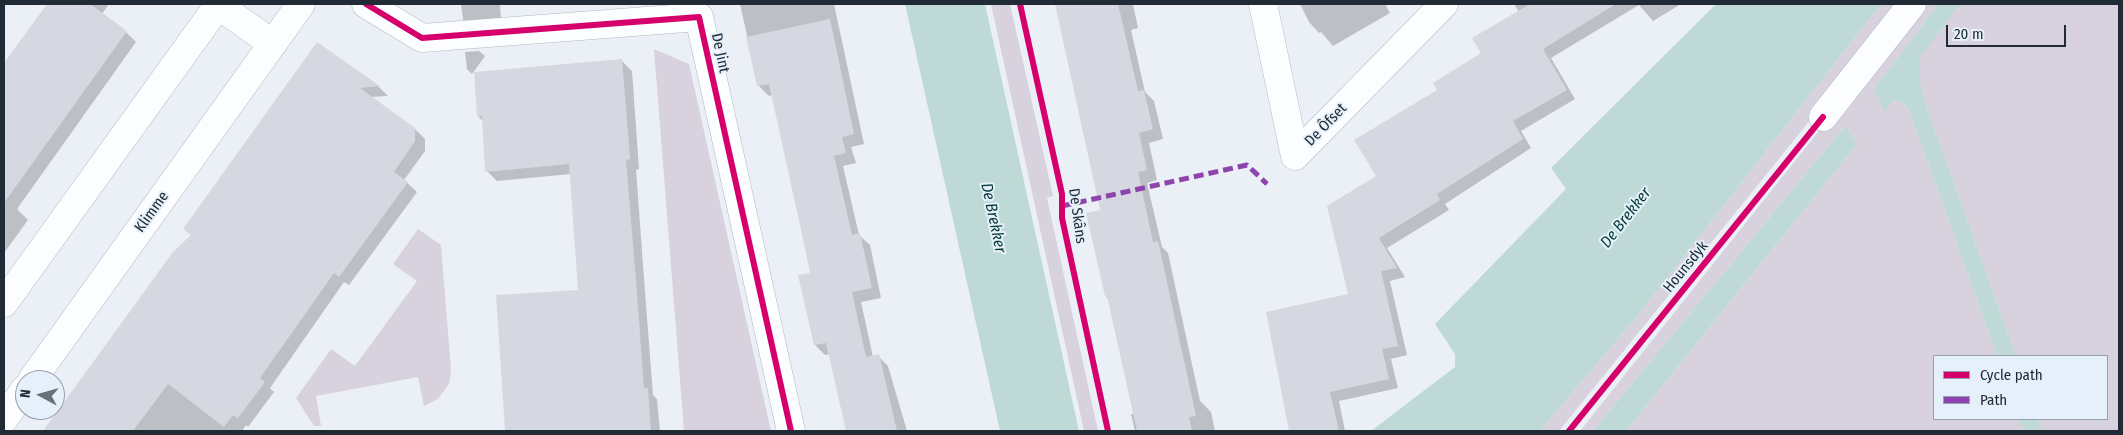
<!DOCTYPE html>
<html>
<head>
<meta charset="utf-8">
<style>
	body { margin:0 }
	#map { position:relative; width:2123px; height:435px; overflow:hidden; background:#ebf0f6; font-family:"Fira Sans Condensed",sans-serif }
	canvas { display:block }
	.frame { position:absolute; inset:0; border:5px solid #212b35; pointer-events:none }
	.legend { position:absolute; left:1933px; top:355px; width:175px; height:65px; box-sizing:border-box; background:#e6f0fb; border:1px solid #97a1ac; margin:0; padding:6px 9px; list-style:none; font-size:15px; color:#212b35 }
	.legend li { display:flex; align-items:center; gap:10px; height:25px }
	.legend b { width:25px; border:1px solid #97a1ac }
	.north { position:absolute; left:15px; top:370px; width:50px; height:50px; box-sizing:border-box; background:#e6f0fb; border:1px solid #97a1ac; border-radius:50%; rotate:276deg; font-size:14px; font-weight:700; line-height:20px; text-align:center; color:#212b35 }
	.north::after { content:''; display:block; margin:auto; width:18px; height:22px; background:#687079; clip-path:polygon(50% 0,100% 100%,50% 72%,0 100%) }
	.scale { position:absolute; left:1946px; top:25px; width:120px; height:22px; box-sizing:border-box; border:2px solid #212b35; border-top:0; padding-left:6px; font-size:15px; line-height:18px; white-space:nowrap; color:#212b35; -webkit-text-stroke:4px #e6f0fb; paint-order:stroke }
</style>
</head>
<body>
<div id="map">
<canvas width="2123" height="435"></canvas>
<div class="frame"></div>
<ul class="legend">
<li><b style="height:6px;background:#d6006c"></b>Cycle path</li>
<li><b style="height:6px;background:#8e44ad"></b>Path</li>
</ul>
<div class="north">N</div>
<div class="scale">20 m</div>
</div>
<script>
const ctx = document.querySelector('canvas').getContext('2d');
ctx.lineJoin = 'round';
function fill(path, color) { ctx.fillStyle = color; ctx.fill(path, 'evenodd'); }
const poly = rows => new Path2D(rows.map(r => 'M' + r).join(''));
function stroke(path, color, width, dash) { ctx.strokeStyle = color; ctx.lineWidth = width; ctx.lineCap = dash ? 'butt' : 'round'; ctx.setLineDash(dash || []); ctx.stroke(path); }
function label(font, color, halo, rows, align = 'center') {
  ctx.font = font + ' "Fira Sans Condensed",sans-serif'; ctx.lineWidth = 4; ctx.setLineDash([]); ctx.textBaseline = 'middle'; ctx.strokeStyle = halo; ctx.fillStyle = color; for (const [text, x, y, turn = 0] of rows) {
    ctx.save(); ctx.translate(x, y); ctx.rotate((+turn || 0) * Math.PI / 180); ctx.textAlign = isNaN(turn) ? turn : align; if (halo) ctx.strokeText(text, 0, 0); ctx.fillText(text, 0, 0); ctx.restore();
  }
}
fill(poly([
	[991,4,1010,4,1053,196,1047,198,1098,431,1084,431],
	[1881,4,1904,4,1559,431,1540,431,1639,314],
	[1920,4,1938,4,1874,89,1884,110,1893,101,1901,102,1908,107,1997,356,1934,356,1934,419,2019,419,2024,431,1626,431,1857,144,1846,125,1593,431,1580,431],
	[1960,4,2119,4,2119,431,2042,431,2038,419,2107,419,2107,356,2016,356,1927,108,1919,79,1919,58],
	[654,49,689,64,771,431,684,431],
	[418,229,441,245,451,371,449,384,438,399,424,406,418,377,316,396,321,426,314,426,296,398,331,349,355,366,417,281,393,264]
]), '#d8d1de');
fill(poly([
	[905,4,985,4,1079,431,1000,431],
	[1716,4,1881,4,1639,314,1540,431,1371,431,1455,367,1455,354,1435,324,1566,189,1551,168],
	[1938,4,1960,4,1920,58,1919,79,1927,108,2016,356,1997,356,1908,107,1901,102,1894,101,1884,111,1874,89],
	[1846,125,1857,144,1626,431,1593,431],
	[2019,419,2038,419,2042,431,2024,431]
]), '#bfdad6');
fill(poly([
	[48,4,109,4,102,14,126,32,136,42,17,209,28,220,4,253,4,65],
	[461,4,500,4,501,22,468,25,463,19],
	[740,4,834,4,864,144,851,147,856,163,843,166,859,235,870,245,881,298,861,302,873,357,878,356,888,366,907,431,847,431,830,354,825,355,815,345,811,274,772,95,769,96,758,85],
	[1056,4,1133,4,1138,28,1131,30,1145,92,1154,101,1163,139,1149,143,1157,180,1147,183,1162,247,1168,253,1200,401,1211,412,1215,431,1135,431,1131,414,1134,414,1109,300,1106,296,1101,211],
	[1300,4,1385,4,1390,13,1333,46,1321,32,1319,33,1309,22],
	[1514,4,1681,4,1653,21,1639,5,1551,58,1575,99,1521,131,1531,148,1445,204,1449,210,1387,248,1405,277,1390,281,1407,355,1391,359,1398,388,1339,401,1345,431,1290,431,1285,411,1349,295,1377,177,1439,90,1483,53,1519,12],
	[318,44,379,87,388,96,370,97,415,129,425,139,425,151,404,180,417,192,349,285,344,282,270,388,274,392,248,427,246,425,242,431,44,431,174,253,192,236,184,228],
	[479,51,485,56,472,74,467,69,465,52],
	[622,61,632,71,639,169,636,170,646,305,653,395,657,399,660,431,506,431,497,296,580,292,571,174,497,181,487,171,483,121,478,116]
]), '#0003');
fill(poly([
	[47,4,90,4,127,31,4,203,4,63],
	[1055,4,1118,4,1138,91,1144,90,1153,129,1139,133,1147,170,1138,172,1153,242,1158,241,1196,416,1189,417,1192,431,1137,431,1107,296,1105,296,1086,213,1100,210],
	[1530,4,1616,4,1543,49,1567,90,1513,121,1523,139,1437,194,1440,200,1379,238,1397,268,1381,271,1398,346,1382,349,1389,379,1330,392,1339,431,1289,431,1266,312,1348,294,1327,206,1376,176,1354,140,1437,90,1433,83,1481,53,1472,38],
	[830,19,854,134,842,137,846,153,834,156,852,235,860,233,872,288,852,292,866,357,879,354,897,431,846,431,826,343,814,345,798,275,810,273,806,252,769,84,757,86,746,37],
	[317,42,380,86,360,88,415,128,415,141,394,172,408,182,339,277,334,273,260,378,265,382,238,418,233,415,224,427,168,384,133,431,43,431,173,252,191,235,183,229],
	[622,59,630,159,626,160,637,294,644,388,648,388,651,431,505,431,496,295,578,290,569,164,485,172,482,116,477,116,474,72]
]), '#d5d8e1');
const minor = poly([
	[366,4,422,38,699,17,791,431],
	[1263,4,1295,156],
	[218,5,273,44],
	[1823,117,1912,4],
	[1295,156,1444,4],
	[4,303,219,4],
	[32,380,301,4],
	[4,419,25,389]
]);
stroke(minor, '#b2b9c1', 29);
stroke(minor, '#fcfdfe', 28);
stroke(poly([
	[1062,206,1247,165,1267,184]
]), '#8e44ad', 5, [10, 5]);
stroke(poly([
	[366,4,422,38,699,17,791,431],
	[1020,4,1062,194,1062,218,1108,431],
	[1569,431,1823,117]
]), '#d6006c', 6);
label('15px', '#212b35', '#e6f0fb', [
	["De Jint",720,53,78],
	["De Ôfset",1326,125,-46],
	["Klimme",152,212,-54],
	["De Skâns",1077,216,82],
	["Hounsdyk",1686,267,-51]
]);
label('italic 16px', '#033c34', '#e6f0fb', [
	["De Brekker",993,218,78],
	["De Brekker",1626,218,-52]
]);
</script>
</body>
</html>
